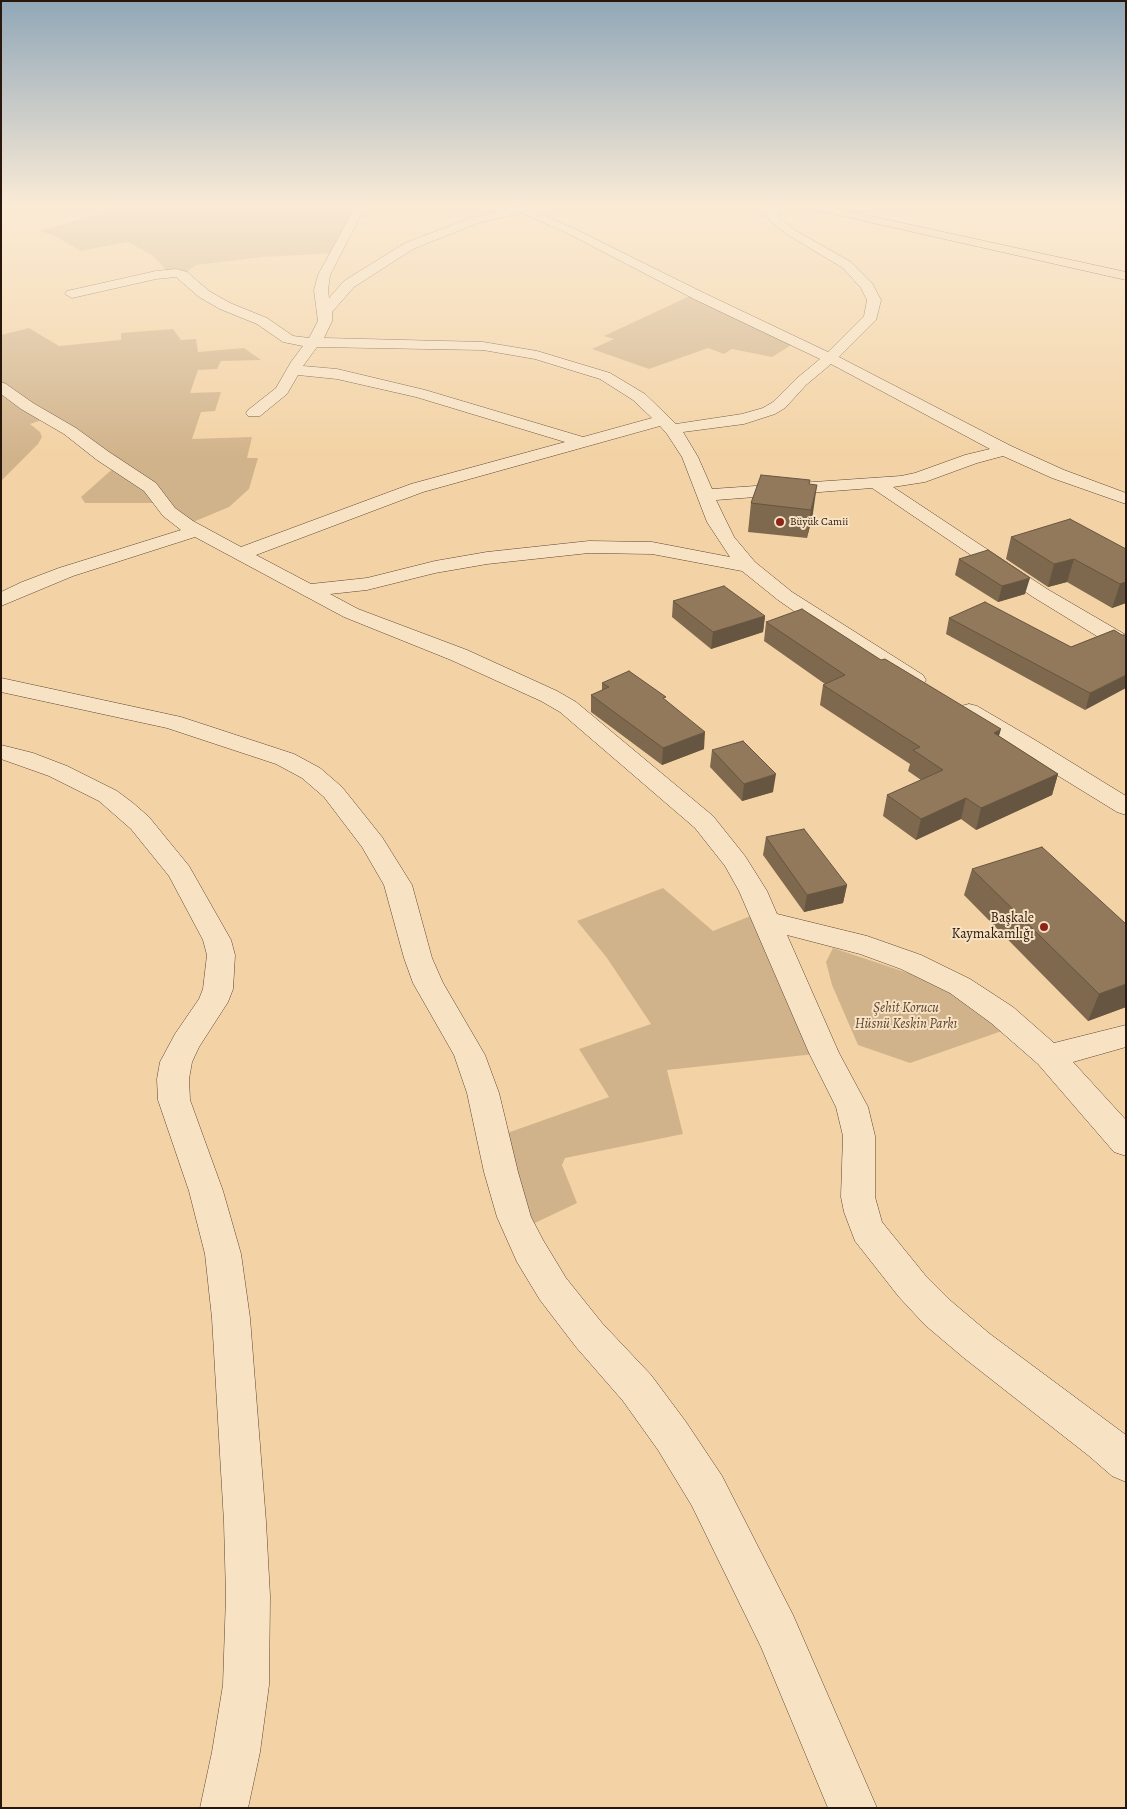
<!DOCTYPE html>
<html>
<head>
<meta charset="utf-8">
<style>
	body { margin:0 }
	#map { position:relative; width:1127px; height:1809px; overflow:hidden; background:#f3d3a5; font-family:Alegreya,serif }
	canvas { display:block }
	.frame { position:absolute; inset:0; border:2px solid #29170b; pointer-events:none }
</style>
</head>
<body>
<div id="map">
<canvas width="1127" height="1809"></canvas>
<div class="frame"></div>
</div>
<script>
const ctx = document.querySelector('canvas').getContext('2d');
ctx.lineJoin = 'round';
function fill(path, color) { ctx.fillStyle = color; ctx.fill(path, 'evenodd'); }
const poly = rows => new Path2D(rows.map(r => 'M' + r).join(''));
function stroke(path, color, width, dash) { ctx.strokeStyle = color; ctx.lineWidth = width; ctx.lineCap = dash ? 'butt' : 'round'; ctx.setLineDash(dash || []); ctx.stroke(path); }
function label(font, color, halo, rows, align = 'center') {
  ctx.font = font + ' Alegreya,serif'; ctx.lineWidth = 4; ctx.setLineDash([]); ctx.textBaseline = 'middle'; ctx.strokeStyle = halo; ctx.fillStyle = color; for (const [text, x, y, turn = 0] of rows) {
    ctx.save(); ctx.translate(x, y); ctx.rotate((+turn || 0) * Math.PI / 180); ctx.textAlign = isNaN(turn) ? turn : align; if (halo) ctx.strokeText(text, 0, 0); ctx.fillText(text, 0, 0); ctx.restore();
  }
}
fill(poly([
	[128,203,362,203,335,253,264,257,196,265,183,275,169,273,152,255,128,242,81,251,53,235,39,231,92,216],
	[694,294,796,342,772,357,732,349,724,354,708,348,649,369,592,349,614,339,604,336],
	[29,328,59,346,121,340,121,333,173,329,181,340,196,339,198,352,244,348,261,360,221,361,217,369,198,370,190,393,221,392,215,411,201,412,192,439,252,437,247,458,258,458,249,489,229,507,186,525,163,503,85,503,81,497,117,465,48,418,30,424,40,432,42,437,38,444,1,481,1,335],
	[663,888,713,931,763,911,824,1053,667,1070,683,1134,565,1158,562,1165,577,1203,520,1230,493,1138,609,1097,579,1049,651,1024,607,958,577,921],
	[833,948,926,979,975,1006,1002,1031,910,1063,858,1045,832,985,826,962]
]), '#d1b38b');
const minor = poly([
	[357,203,367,203,330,275,328,290,329,298,344,281,405,243,471,218,511,209,503,205,502,203,515,203,573,228,704,293,828,352,864,316,867,300,861,288,843,268,788,235,769,220,766,211,768,209,776,203,787,203,778,212,778,217,796,231,851,262,872,283,881,300,876,320,839,357,1011,446,1064,470,1126,493,1126,504,1052,478,1003,456,977,463,925,482,893,487,1047,589,1126,635,1126,650,1118,649,1033,597,872,488,716,500,734,537,755,562,792,592,923,675,926,680,923,685,915,687,907,685,847,648,778,600,742,571,652,554,589,553,487,564,435,573,367,590,330,594,358,609,467,650,557,691,576,702,713,816,745,856,767,891,777,914,867,936,921,955,970,979,1013,1007,1054,1043,1126,1025,1126,1047,1073,1062,1126,1120,1126,1156,1114,1152,1038,1064,991,1023,950,993,901,969,860,954,787,935,839,1053,868,1107,875,1136,875,1197,882,1222,925,1275,951,1301,990,1334,1126,1435,1126,1482,1112,1476,1089,1456,964,1358,925,1325,899,1297,855,1241,844,1212,841,1197,843,1136,836,1107,809,1053,739,891,725,866,695,828,560,712,541,701,451,660,344,617,195,537,73,576,1,606,1,592,22,582,59,568,181,530,163,516,144,491,97,460,64,434,21,409,1,394,1,382,6,384,33,403,76,428,109,452,156,483,175,508,193,521,241,547,411,484,565,442,416,397,337,379,298,375,287,394,260,416,248,416,246,413,248,410,276,388,291,362,303,346,283,342,257,324,220,309,199,297,176,277,156,279,72,298,65,294,67,291,156,271,176,269,187,272,209,291,230,303,267,318,293,336,309,338,318,321,314,290,318,275,357,203],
	[522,213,565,232,694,299,820,359,796,379,773,402,763,408,742,414,676,424,645,394,610,373,537,351,483,342,324,338,332,321,332,312,354,287,413,249,478,223,522,213],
	[317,347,483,350,535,359,600,379,633,400,652,418,583,437,425,390,337,369,303,366,317,347],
	[831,364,990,449,965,455,915,473,901,476,712,489,698,457,683,432,744,424,775,414,785,408,806,385,831,364],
	[660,426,667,434,682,457,707,522,730,557,652,542,589,541,487,552,435,561,367,578,311,584,256,555,423,492,660,426],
	[1,678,181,717,294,754,320,768,342,787,382,837,412,885,432,958,443,983,485,1055,499,1093,518,1172,531,1217,543,1240,566,1278,602,1323,651,1375,686,1422,722,1476,793,1615,877,1808,828,1808,761,1647,692,1506,658,1450,623,1401,576,1347,540,1300,517,1262,497,1217,484,1172,467,1093,454,1055,413,983,404,958,384,885,362,847,324,797,302,778,276,764,167,728,1,692,1,678],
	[969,704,977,706,1035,740,1126,796,1126,815,1117,812,961,716,958,711,961,706,969,704],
	[1,745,33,753,67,766,117,791,133,803,149,817,189,866,231,940,235,955,233,989,228,1002,199,1047,192,1062,189,1079,190,1100,223,1191,241,1254,250,1318,266,1522,270,1596,269,1685,260,1752,248,1808,200,1808,212,1752,223,1685,226,1596,224,1522,212,1318,205,1254,189,1191,158,1100,157,1079,160,1062,175,1034,199,999,203,989,207,955,203,940,169,876,131,829,99,801,49,776,1,759,1,745]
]);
const major = poly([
	[793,203,811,203,1126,272,1126,280,798,206,793,203]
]);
stroke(minor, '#5c4632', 1);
stroke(major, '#29170b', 1);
fill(minor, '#f7e2c4');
fill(major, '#f3d3a5');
fill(poly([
	[809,484,813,513,807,538,748,532,751,503],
	[1011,537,1126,549,1126,603,1112,608,1067,582,1048,587,1006,559],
	[959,559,1025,594,998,602,955,575],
	[673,601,765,616,763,632,711,649,672,617],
	[949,618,1071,647,1114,630,1085,710,946,634],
	[766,622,881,660,1058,774,1052,795,976,830,961,819,916,840,883,816,887,795,921,780,908,771,910,764,820,705,823,685,825,684,764,641],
	[602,683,666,700,704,749,662,765,591,712,591,695,602,691],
	[712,750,773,792,742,801,710,767],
	[766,837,847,885,843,903,804,912,763,855],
	[972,869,1126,1007,1088,1021,964,895]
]), '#7e684e');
fill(poly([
	[817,485,813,513,807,538,811,510],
	[1074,559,1067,582,1048,587,1054,564],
	[1030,578,1025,594,998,602,1002,586],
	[1126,582,1126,603,1112,608,1120,584],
	[765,616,763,632,711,649,713,632],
	[1126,675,1126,688,1085,710,1090,693],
	[1001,729,995,750,994,733],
	[705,732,704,749,662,765,663,748],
	[776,774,773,792,742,801,744,784],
	[1058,774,1052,795,976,830,981,808],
	[966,798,961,819,916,840,921,819],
	[847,885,843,903,804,912,807,895],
	[1126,984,1126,1007,1088,1021,1099,994]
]), '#665540');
const building = poly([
	[761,475,810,480,809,484,817,485,811,510,751,503,761,475],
	[1070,519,1126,549,1126,582,1120,584,1074,559,1054,564,1011,537,1070,519],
	[988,550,1030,578,1002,586,959,559,988,550],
	[724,586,765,616,713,632,673,601,724,586],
	[985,602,1071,647,1114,630,1122,635,1126,635,1126,675,1090,693,949,618,985,602],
	[802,609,881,660,885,659,1001,729,994,733,1058,774,981,808,966,798,921,819,887,795,943,770,913,750,920,747,823,685,845,675,766,622,802,609],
	[629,671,666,697,663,698,705,732,663,748,591,695,609,687,602,683,629,671],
	[743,741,776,774,744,784,712,750,743,741],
	[804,829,847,885,807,895,766,837,804,829],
	[1042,847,1126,924,1126,984,1099,994,972,869,1042,847]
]);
fill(building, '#92795b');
stroke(building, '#665540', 1);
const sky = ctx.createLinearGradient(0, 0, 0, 456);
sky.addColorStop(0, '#91a7b8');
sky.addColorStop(0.45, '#faebd6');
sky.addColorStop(1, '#faebd600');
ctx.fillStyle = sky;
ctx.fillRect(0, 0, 1127, 456);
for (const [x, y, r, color] of [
	[780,522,5,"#8f2418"],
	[1044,927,5,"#8f2418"]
]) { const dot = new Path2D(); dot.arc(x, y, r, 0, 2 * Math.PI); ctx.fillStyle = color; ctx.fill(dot); stroke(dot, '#f7e2c4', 2); }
label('11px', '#29170b', '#f7e2c4', [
	["Büyük Camii",790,522]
], 'left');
label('14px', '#29170b', '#f7e2c4', [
	["Başkale",1034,919],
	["Kaymakamlığı",1034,935]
], 'right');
label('italic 14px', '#5b4631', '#f7e2c4', [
	["Şehit Korucu",906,1009],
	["Hüsnü Keskin Parkı",906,1025]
]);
</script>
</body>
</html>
